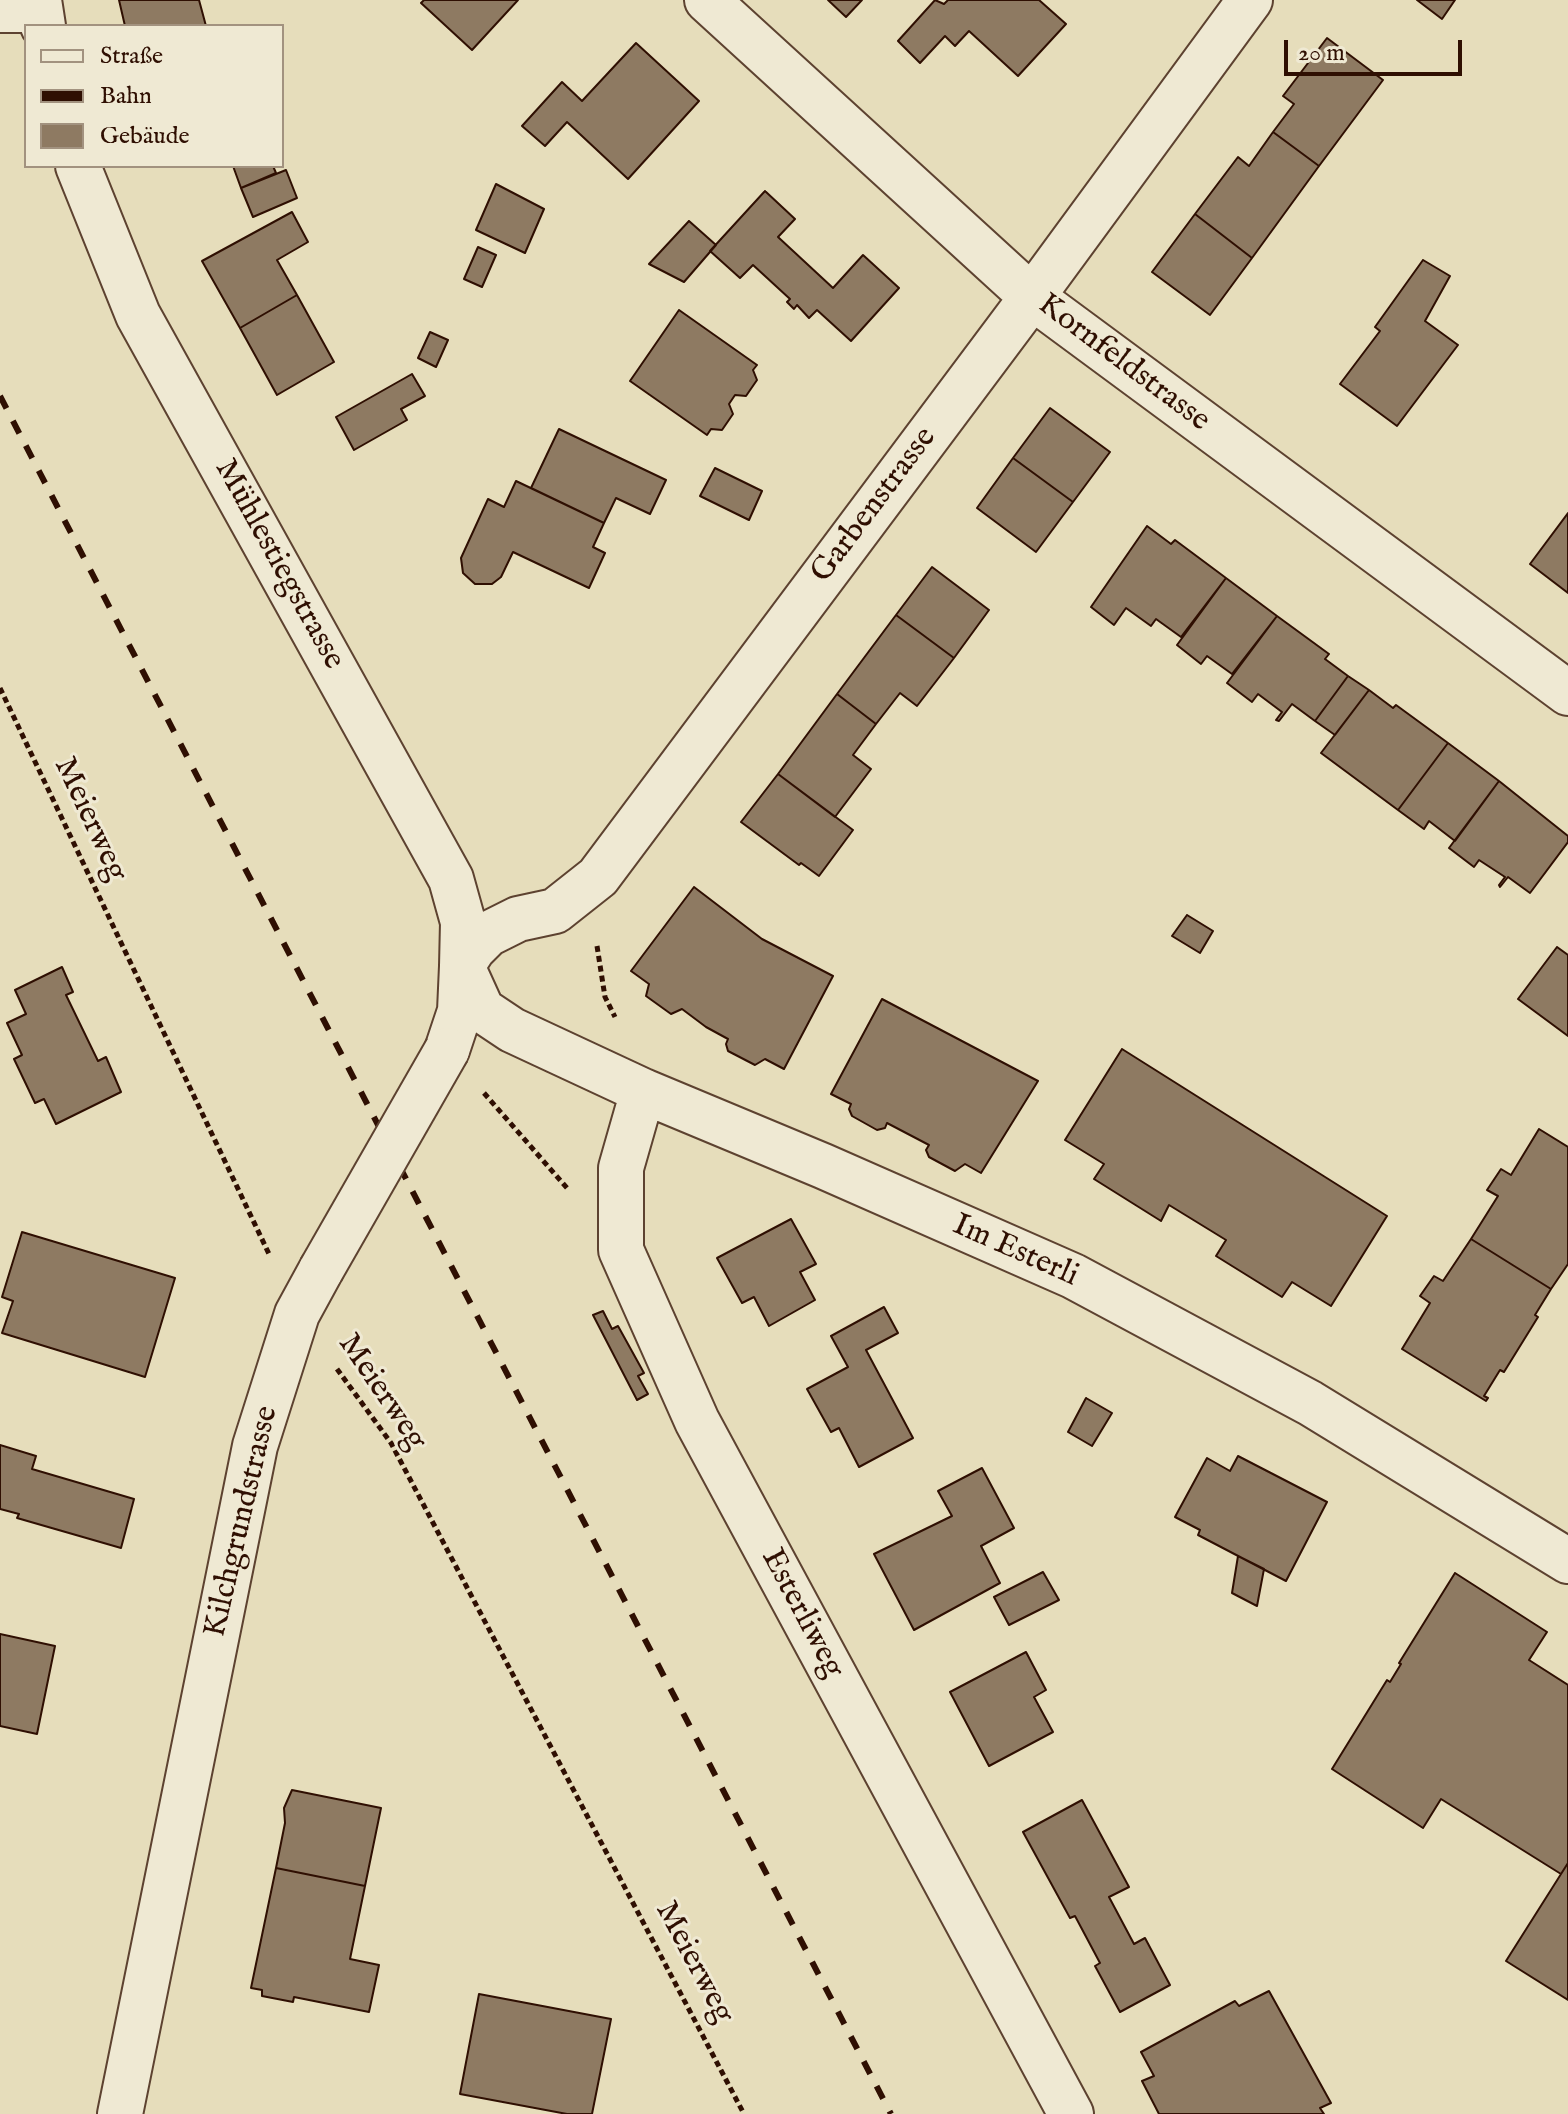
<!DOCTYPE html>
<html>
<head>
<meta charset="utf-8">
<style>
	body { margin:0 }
	#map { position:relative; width:1568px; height:2114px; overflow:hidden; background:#e6ddbb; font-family:"IM FELL English",serif }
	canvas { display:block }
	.legend { position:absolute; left:24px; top:24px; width:260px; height:144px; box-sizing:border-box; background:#efe9d3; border:2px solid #a2927f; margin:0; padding:10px 14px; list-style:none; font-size:24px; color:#2f0f02 }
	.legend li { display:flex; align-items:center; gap:16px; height:40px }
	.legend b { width:40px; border:2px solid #a2927f }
	.scale { position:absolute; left:1284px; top:40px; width:178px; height:36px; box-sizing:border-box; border:4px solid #2f0f02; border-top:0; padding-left:10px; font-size:24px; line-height:28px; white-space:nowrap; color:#2f0f02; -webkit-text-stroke:6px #efe9d3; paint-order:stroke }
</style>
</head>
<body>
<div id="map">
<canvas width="1568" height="2114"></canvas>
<ul class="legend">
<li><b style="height:10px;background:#efe9d3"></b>Straße</li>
<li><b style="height:10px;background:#2f0f02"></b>Bahn</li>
<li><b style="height:22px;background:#8e7a62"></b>Gebäude</li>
</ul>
<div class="scale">20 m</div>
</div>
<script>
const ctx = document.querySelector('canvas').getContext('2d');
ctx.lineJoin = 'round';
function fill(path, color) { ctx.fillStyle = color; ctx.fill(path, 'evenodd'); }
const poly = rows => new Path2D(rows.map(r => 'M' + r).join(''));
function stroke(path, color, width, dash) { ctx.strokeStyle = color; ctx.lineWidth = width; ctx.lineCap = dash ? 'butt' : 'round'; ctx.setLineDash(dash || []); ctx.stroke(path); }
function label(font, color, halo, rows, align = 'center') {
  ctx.font = font + ' "IM FELL English",serif'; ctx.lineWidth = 6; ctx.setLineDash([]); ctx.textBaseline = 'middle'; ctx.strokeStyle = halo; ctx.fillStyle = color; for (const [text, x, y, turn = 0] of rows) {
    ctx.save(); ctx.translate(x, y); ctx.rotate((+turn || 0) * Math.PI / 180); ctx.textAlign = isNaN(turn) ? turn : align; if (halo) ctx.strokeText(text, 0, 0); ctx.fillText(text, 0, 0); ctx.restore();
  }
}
const building = poly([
	[119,0,199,0,206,26,125,26,119,0],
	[424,0,518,0,472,50,421,3,424,0],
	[828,0,862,0,846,17,828,0],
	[935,0,944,4,948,0,1039,0,1066,24,1018,76,969,31,955,46,945,36,920,63,898,41,935,0],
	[1417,0,1455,0,1442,19,1417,0],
	[1327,38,1383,80,1319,166,1273,132,1294,104,1283,96,1327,38],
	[636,43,699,101,628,179,567,122,545,146,522,126,562,82,582,101,636,43],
	[1273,132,1319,166,1252,258,1195,214,1238,157,1249,166,1273,132],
	[233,166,273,166,276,173,241,188,233,166],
	[286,170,297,198,253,217,241,188,286,170],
	[496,184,544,209,525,253,476,230,496,184],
	[765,191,795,219,778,237,833,288,863,255,899,288,851,341,817,310,809,318,797,305,794,309,787,302,790,299,753,265,740,278,710,251,765,191],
	[292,212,308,242,277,260,297,295,240,328,202,261,292,212],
	[1195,214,1252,258,1210,315,1152,272,1195,214],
	[689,221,716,245,684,282,649,264,689,221],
	[478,247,496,255,482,287,464,279,478,247],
	[1423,260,1450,276,1425,321,1458,345,1397,426,1340,384,1380,331,1375,327,1423,260],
	[297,295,334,362,277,395,240,328,297,295],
	[679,310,757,365,753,370,757,380,746,396,735,395,729,404,733,414,722,430,711,429,707,435,630,381,679,310],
	[430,332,448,340,436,367,418,358,430,332],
	[412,374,425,396,401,409,407,420,354,450,336,417,412,374],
	[1050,408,1110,452,1073,502,1013,458,1050,408],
	[559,429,666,480,650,514,616,498,604,523,531,488,559,429],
	[1013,458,1073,502,1036,552,977,508,1013,458],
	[715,468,762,491,749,520,700,496,715,468],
	[516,481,604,523,593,547,605,553,589,588,513,552,501,577,492,584,475,584,463,573,461,558,488,499,504,507,516,481],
	[1568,513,1568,593,1530,564,1568,513],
	[1147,526,1171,544,1175,540,1226,578,1181,637,1156,619,1151,626,1126,608,1114,625,1091,607,1147,526],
	[932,567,989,610,954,658,896,615,932,567],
	[1226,578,1277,616,1232,674,1207,656,1201,664,1177,645,1226,578],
	[896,615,954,658,917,706,900,693,876,724,837,694,896,615],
	[1277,616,1329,654,1325,659,1348,676,1315,721,1292,704,1279,721,1276,720,1282,712,1258,694,1252,702,1227,683,1277,616],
	[1348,676,1369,690,1335,735,1315,721,1348,676],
	[1369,690,1393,708,1396,705,1448,743,1398,810,1321,753,1369,690],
	[837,694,876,724,853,755,871,769,835,817,778,774,837,694],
	[1448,743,1499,781,1455,841,1429,821,1424,829,1398,810,1448,743],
	[778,774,853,830,819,876,801,863,799,865,741,822,778,774],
	[1499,781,1568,836,1568,842,1530,893,1508,877,1500,887,1499,885,1505,877,1479,860,1474,867,1449,848,1499,781],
	[694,887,762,939,833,976,784,1069,765,1059,755,1065,728,1051,726,1044,728,1039,706,1027,682,1009,671,1014,646,996,649,984,631,971,694,887],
	[1187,915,1213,931,1200,953,1172,936,1187,915],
	[1557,947,1568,955,1568,1036,1518,999,1557,947],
	[62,967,73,992,66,995,98,1061,106,1057,121,1092,56,1124,44,1099,35,1103,14,1059,22,1055,7,1023,26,1014,15,990,62,967],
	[882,999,1038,1081,981,1173,965,1164,955,1171,929,1157,926,1150,929,1145,887,1123,885,1128,877,1130,852,1116,849,1109,851,1104,831,1094,882,999],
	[1122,1049,1387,1216,1331,1306,1292,1282,1282,1297,1216,1256,1226,1240,1169,1205,1161,1221,1094,1179,1104,1164,1065,1140,1122,1049],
	[1539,1129,1568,1147,1568,1264,1551,1289,1471,1239,1498,1196,1487,1190,1501,1169,1511,1175,1539,1129],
	[791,1219,816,1264,800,1272,815,1300,769,1326,754,1297,742,1303,717,1258,791,1219],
	[22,1232,175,1278,145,1377,2,1333,13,1301,2,1297,22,1232],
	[1471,1239,1551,1289,1535,1315,1538,1317,1504,1372,1500,1370,1484,1396,1488,1398,1486,1401,1402,1349,1430,1303,1420,1296,1434,1276,1443,1281,1471,1239],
	[884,1307,898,1333,866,1350,913,1438,859,1467,839,1428,831,1432,807,1389,848,1367,831,1336,884,1307],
	[603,1311,612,1329,618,1326,644,1373,638,1376,648,1394,637,1400,593,1315,603,1311],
	[1086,1398,1112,1413,1092,1446,1068,1432,1086,1398],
	[0,1445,36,1456,32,1469,134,1499,121,1548,17,1518,19,1514,0,1509,0,1445],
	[1238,1456,1327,1502,1286,1581,1198,1535,1200,1530,1175,1517,1207,1458,1230,1471,1238,1456],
	[982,1468,1014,1528,981,1546,1000,1583,914,1630,874,1554,952,1516,938,1491,982,1468],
	[1238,1556,1264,1569,1257,1606,1232,1593,1238,1556],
	[1043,1572,1059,1600,1009,1625,994,1597,1043,1572],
	[1455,1573,1547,1632,1529,1660,1568,1685,1568,1863,1561,1874,1441,1799,1423,1828,1332,1769,1387,1680,1390,1682,1401,1664,1399,1663,1455,1573],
	[0,1634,55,1646,37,1734,0,1726,0,1634],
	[1026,1652,1046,1690,1034,1697,1053,1732,989,1766,950,1692,1026,1652],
	[292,1790,381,1808,365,1886,276,1868,285,1823,284,1808,292,1790],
	[1082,1800,1129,1887,1109,1897,1134,1944,1145,1938,1170,1985,1120,2012,1095,1966,1100,1963,1075,1916,1070,1918,1023,1832,1082,1800],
	[1568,1863,1568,2000,1506,1961,1568,1863],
	[276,1868,365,1886,350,1959,379,1965,369,2012,294,1997,293,2002,262,1996,262,1990,251,1988,276,1868],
	[1269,1991,1331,2103,1320,2108,1324,2114,1159,2114,1142,2081,1154,2076,1141,2052,1235,2001,1239,2006,1269,1991],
	[479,1994,611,2019,592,2114,567,2114,460,2094,479,1994]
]);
fill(building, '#8e7a62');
stroke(building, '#2f0f02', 2);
const service = poly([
	[0,16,41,16]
]);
const minor = poly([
	[39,0,43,26],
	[707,0,1032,297,1568,693],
	[78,166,138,315,451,879,463,922,462,966,460,1011,447,1050],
	[462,966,482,1010,512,1030,643,1091,823,1166,1073,1276,1310,1403,1568,1561],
	[462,966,473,949,488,934,518,919,555,911,598,877,1032,297,1250,0],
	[643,1091,621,1168,621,1250,697,1421,1071,2114],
	[120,2114,255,1446,297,1314,321,1270]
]);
stroke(service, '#5d4230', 36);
stroke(minor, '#5d4230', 48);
stroke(poly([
	[0,688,269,1254],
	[597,946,605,997,615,1017],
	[484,1093,567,1188],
	[337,1369,391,1443,744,2114]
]), '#2f0f02', 5, [6, 4]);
stroke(service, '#efe9d3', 32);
stroke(minor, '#efe9d3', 44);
stroke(poly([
	[0,396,891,2114]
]), '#2f0f02', 6, [14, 14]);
const minorBridge = poly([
	[321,1270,447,1050]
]);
stroke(minorBridge, '#5d4230', 48, []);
stroke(minorBridge, '#efe9d3', 44);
label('32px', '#2f0f02', '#efe9d3', [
	["Kornfeldstrasse",1123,364,37],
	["Garbenstrasse",875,506,-53],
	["Mühlestiegstrasse",278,565,61],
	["Meierweg",89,820,65],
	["Im Esterli",1015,1252,24],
	["Meierweg",381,1393,56],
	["Kilchgrundstrasse",243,1522,-77],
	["Esterliweg",801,1614,62],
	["Meierweg",693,1963,62]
]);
</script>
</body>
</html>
